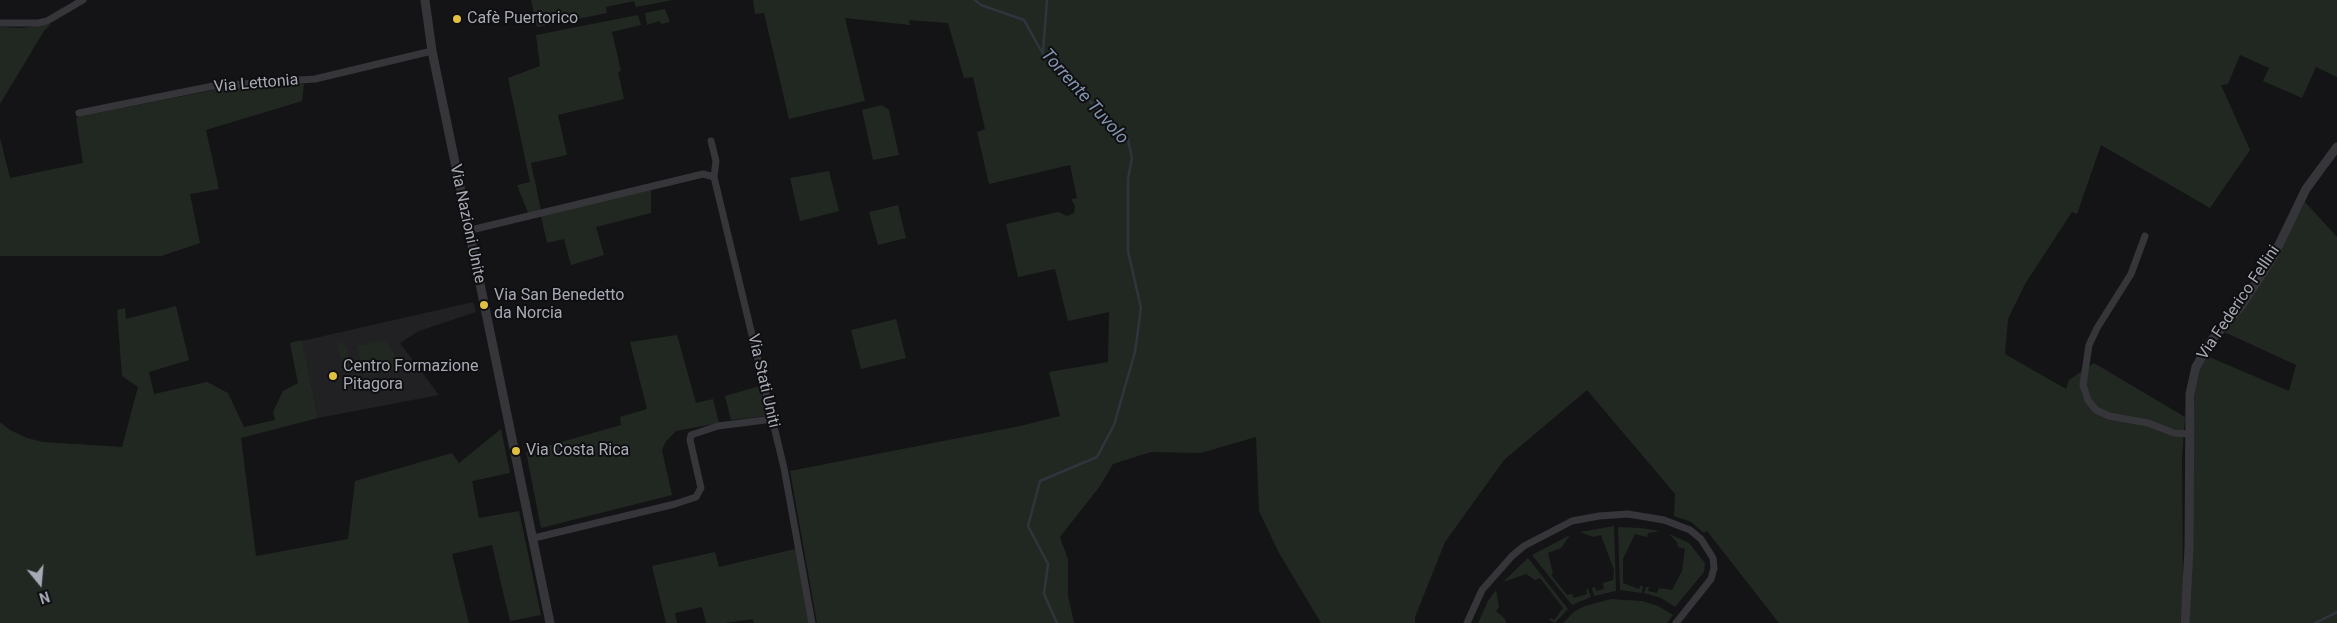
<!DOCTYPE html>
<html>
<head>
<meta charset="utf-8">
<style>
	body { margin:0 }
	#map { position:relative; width:2337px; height:623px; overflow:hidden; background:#141416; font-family:Roboto,sans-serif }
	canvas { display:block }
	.north { position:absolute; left:15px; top:558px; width:50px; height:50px; -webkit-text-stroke:4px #0f0f11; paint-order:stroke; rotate:163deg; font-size:14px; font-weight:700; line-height:20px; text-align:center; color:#a7aab5 }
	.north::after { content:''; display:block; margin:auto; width:18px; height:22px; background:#a7aab5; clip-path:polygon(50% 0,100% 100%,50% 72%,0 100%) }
</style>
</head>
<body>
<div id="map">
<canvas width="2337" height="623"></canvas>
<div class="north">N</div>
</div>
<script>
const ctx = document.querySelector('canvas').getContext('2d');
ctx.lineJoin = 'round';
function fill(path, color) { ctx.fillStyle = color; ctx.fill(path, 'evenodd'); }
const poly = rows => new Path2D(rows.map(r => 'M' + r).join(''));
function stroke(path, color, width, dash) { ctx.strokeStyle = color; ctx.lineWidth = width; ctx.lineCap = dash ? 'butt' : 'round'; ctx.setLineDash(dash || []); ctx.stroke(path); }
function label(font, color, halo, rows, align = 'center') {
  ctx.font = font + ' Roboto,sans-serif'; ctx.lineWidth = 4; ctx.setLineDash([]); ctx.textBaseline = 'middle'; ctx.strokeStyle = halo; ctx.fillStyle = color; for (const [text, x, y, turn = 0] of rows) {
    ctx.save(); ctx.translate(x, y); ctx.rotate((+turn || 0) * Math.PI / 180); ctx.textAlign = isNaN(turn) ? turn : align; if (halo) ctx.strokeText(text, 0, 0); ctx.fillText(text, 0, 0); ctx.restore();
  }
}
fill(poly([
	[473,302,476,312,419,331,400,343,439,395,318,418,302,341]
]), '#212023');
fill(poly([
	[531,0,673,0,636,7,634,1,606,7,607,13,537,27],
	[753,0,2337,0,2337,77,2316,67,2302,98,2263,81,2269,68,2240,55,2228,84,2221,85,2250,150,2210,208,2101,145,2077,214,2072,212,2025,284,2008,319,2005,354,2066,389,2069,380,2094,363,2185,417,2182,458,2183,589,2180,623,1779,623,1707,531,1704,533,1691,522,1674,516,1675,494,1587,390,1504,460,1445,542,1415,617,1415,623,1321,623,1279,553,1259,511,1256,437,1201,453,1151,452,1113,464,1100,486,1060,537,1068,559,1068,595,1074,623,817,623,790,471,1020,426,1060,416,1049,372,1108,362,1109,312,1068,321,1055,269,1018,277,1006,224,1058,212,1067,216,1074,213,1075,206,1071,199,1077,198,1070,165,989,184,977,132,985,129,973,77,964,78,948,23,909,20,910,25,845,18,865,101,789,119,764,13,755,14],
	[665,9,670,22,661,24,660,21,647,25,645,13],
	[638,15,641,25,612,32,621,71,618,72,624,99,558,115,567,155,531,163,541,210,528,213,517,185,530,182,508,78,540,66,536,35],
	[51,24,44,31,0,104,0,27,21,28],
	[292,84,304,84,302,101,206,130,219,189,190,194,200,243,161,256,0,256,0,138,10,178,83,163,76,118,81,116,214,90,238,87,274,88],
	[882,105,889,110,899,155,873,160,862,110],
	[829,171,839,211,800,221,790,178],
	[651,190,651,213,596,227,604,255,571,265,564,239,547,243,541,216],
	[2305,202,2337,237,2337,623,2188,623,2195,392,2201,367,2207,356,2289,391,2296,365,2220,330,2282,246],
	[898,205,906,238,878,245,869,212],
	[176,306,189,360,149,372,154,394,207,382,228,393,244,427,275,420,273,412,283,391,298,383,290,343,302,340,318,418,241,438,256,556,348,539,355,481,452,453,459,463,501,429,510,473,472,481,479,518,519,511,541,615,510,621,492,545,452,554,469,623,0,623,0,422,10,430,27,438,43,442,122,447,138,387,122,376,117,310,125,308,126,319],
	[896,319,906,358,861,369,851,330],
	[677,335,696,403,713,399,719,423,676,431,666,441,662,450,672,495,541,528,526,452,621,425,620,417,647,409,630,342],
	[388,340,390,349,406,368,364,376,357,346],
	[337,341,346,346,352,370,343,371],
	[760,386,767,416,731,420,725,396],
	[1614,526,1616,591,1594,596,1592,588,1595,587,1596,591,1604,589,1603,583,1613,580,1614,570,1601,535,1593,537,1580,532],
	[1618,527,1640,528,1660,531,1648,533,1647,537,1635,534,1623,559,1623,583,1639,589,1640,586,1643,586,1642,593,1620,590],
	[1669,534,1689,543,1705,563,1704,572,1675,607,1661,598,1644,593,1646,587,1649,587,1648,591,1657,593,1659,588,1672,590,1682,571,1685,549,1678,547,1677,542],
	[1570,535,1561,548,1548,553,1553,574,1551,575,1567,595,1572,594,1574,598,1587,594,1586,590,1588,589,1591,597,1572,605,1532,555],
	[795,549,798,554,810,623,754,623,753,619,725,623,706,623,702,607,675,613,677,623,666,623,652,566,715,552,719,567],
	[1528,558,1568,609,1555,623,1549,620,1551,618,1554,620,1563,608,1540,578,1535,580,1526,574,1503,582],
	[1496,590,1499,607,1496,611,1505,619,1506,623,1478,623,1488,601],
	[1611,599,1642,601,1658,606,1673,615,1667,623,1563,623,1575,611,1585,606]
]), '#212822');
stroke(poly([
	[975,0,981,5,1024,20,1043,54,1128,140,1132,158,1128,179,1128,251,1141,308,1135,352,1114,425,1097,457,1040,481,1028,526,1048,564,1044,594,1057,623],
	[1043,52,1047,0],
	[2315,623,2337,612]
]), '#2f353d', 2.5);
stroke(poly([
	[0,23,38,23,47,21,83,0],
	[79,113,213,86,315,79,432,51],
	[711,141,716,161,714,177,784,468,812,623],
	[468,229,475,229,703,174,714,177],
	[2145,236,2131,274,2097,328,2089,345,2083,385,2088,400,2096,410,2109,416,2148,423,2174,433,2189,434],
	[534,538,675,504,696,497,701,488,690,440,691,435,718,426,773,419],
	[1467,623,1482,590,1512,556,1524,546,1572,521,1599,516,1628,514,1664,520,1690,530,1701,539,1713,558,1714,568,1711,579,1676,623]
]), '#36363a', 7);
stroke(poly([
	[425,0,432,51,550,623],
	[2185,623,2189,548,2190,394,2196,367,2210,342,2241,306,2274,255,2306,189,2337,147]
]), '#36363a', 9);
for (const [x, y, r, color] of [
	[457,19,5,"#e0bf42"],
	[484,305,5,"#e0bf42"],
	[333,376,5,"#e0bf42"],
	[516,451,5,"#e0bf42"]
]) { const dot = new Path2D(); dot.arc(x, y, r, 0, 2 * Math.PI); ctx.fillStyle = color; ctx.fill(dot); stroke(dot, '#0f0f11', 2); }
label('16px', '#a7aab5', '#0f0f11', [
	["Cafè Puertorico",467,19],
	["Via San Benedetto",494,296],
	["da Norcia",494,314],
	["Centro Formazione",343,367],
	["Pitagora",343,385],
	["Via Costa Rica",526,451]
], 'left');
label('16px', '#a7aab5', '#0f0f11', [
	["Via Lettonia",256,84,-5],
	["Via Nazioni Unite",467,224,78],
	["Via Federico Fellini",2239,303,-56],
	["Via Stati Uniti",763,381,77]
]);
label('italic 18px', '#8193ad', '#0f0f11', [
	["Torrente Tuvolo",1084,97,48]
]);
</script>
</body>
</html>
